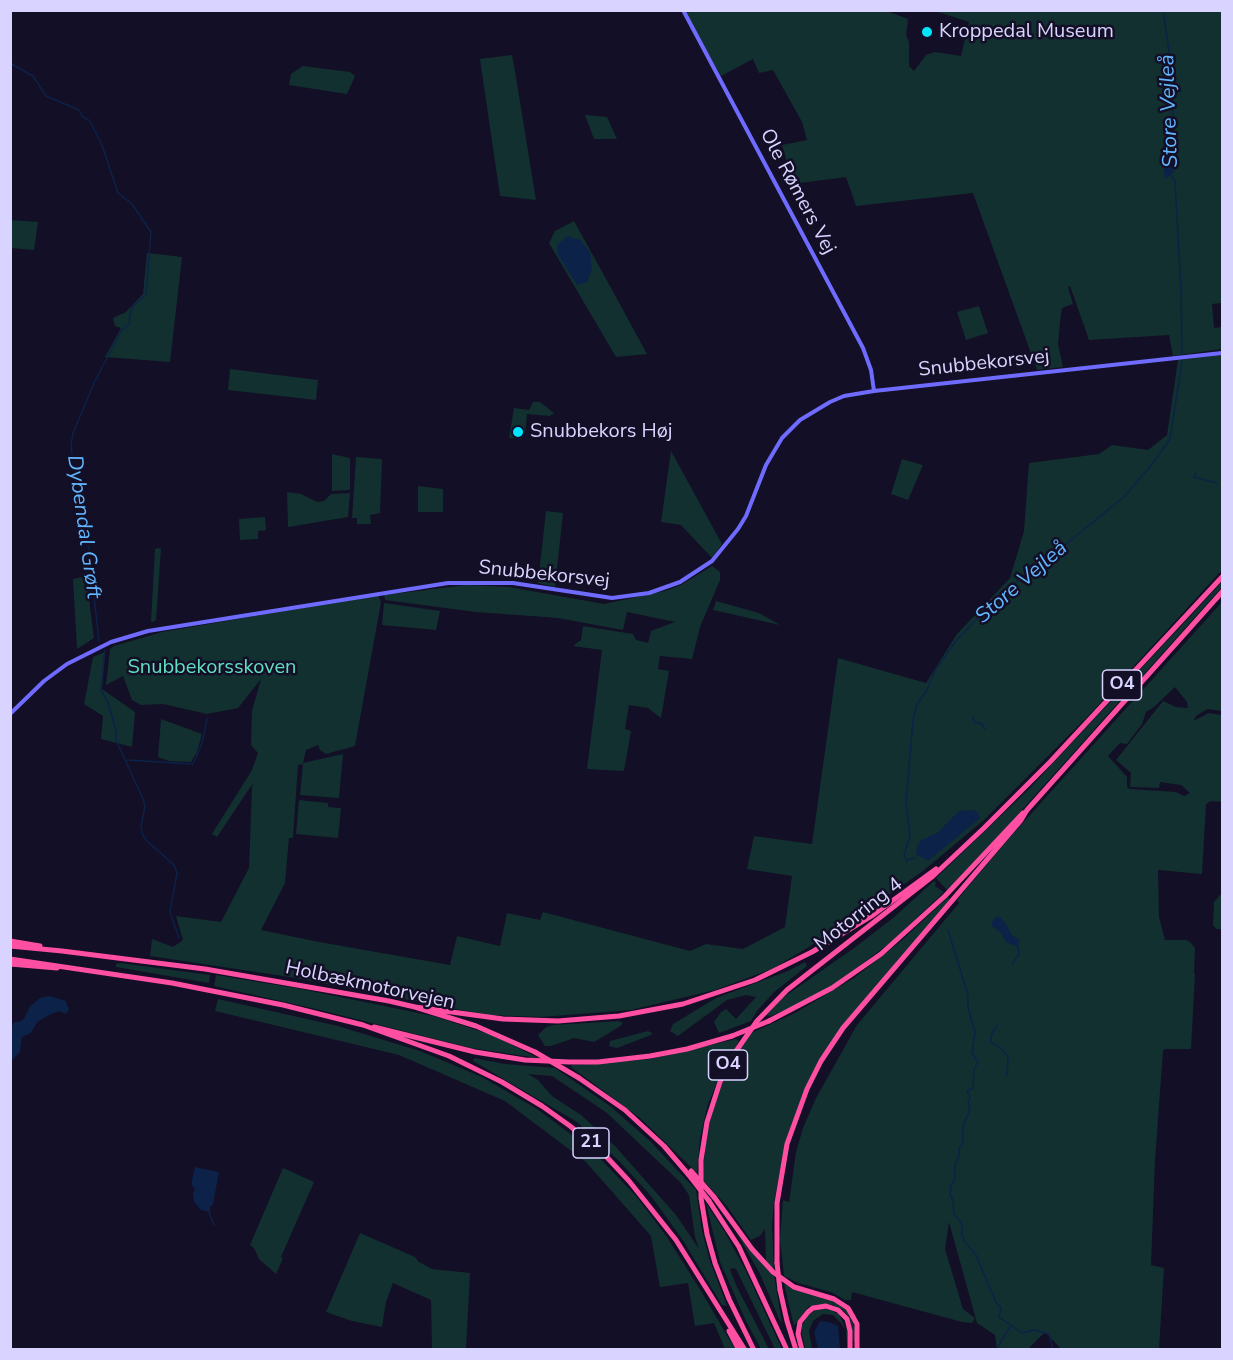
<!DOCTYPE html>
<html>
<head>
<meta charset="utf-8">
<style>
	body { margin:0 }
	#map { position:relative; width:1233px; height:1360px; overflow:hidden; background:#130f26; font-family:"Nunito Sans",sans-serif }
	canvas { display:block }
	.frame { position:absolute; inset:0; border:12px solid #d9d4ff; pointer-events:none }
</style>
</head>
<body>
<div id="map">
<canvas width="1233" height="1360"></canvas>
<div class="frame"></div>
</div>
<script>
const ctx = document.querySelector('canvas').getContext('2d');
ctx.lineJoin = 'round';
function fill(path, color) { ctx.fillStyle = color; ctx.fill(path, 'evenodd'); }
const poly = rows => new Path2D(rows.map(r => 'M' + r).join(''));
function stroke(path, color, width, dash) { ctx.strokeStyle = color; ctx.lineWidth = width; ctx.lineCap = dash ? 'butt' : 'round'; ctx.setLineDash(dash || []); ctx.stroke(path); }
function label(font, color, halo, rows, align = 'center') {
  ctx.font = font + ' "Nunito Sans",sans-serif'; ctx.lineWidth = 5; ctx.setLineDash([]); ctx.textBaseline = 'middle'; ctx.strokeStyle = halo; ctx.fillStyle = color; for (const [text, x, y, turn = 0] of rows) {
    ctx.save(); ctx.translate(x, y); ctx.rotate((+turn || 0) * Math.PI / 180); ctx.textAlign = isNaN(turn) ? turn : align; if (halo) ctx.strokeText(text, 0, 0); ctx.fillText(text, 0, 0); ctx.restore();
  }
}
fill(poly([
	[884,10,908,19,906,35,909,42,909,66,914,71,926,55,935,52,961,56,969,22,935,11,1222,11,1222,303,1212,304,1214,328,1222,327,1222,349,1173,356,1169,335,1089,340,1070,286,1068,287,1073,304,1062,308,1060,322,1058,344,1063,367,1037,370,973,193,856,206,846,177,793,184,782,145,807,140,802,122,773,70,759,73,753,59,721,76,684,11],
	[512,55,515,71,536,200,500,196,480,59],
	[303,66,350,72,355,76,347,94,289,85,291,74],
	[585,115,607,117,617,139,594,139],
	[11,220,38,222,34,250,11,248],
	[574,221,605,277,647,354,616,357,549,243,555,231],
	[147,253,182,257,170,362,105,357,121,328,115,326,113,318,126,312,143,294],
	[979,306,988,333,966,340,957,312],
	[1222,355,1222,570,1091,713,984,820,923,871,839,929,772,969,715,990,631,1010,541,1017,486,1015,296,978,150,956,152,939,173,947,183,940,176,916,221,922,249,868,252,787,254,784,251,786,217,837,212,834,252,770,258,753,251,745,252,711,261,679,238,708,207,714,163,704,141,705,132,700,123,676,106,685,110,649,114,646,162,632,378,595,381,602,355,746,326,754,320,750,318,745,306,750,303,763,343,754,339,798,300,795,303,764,298,765,293,838,289,838,285,883,261,930,319,942,450,965,457,936,500,946,507,913,540,920,543,912,690,951,706,944,743,949,785,927,792,876,747,869,754,836,812,844,838,658,926,683,957,634,1010,578,1024,531,1029,463,1099,454,1112,445,1148,450,1167,435,1178,360],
	[230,369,318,380,316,400,228,390],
	[533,402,540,402,554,413,550,416,527,414,525,434,521,439,509,438,514,408,529,410],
	[671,451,722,544,712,558,681,525,661,522],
	[332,454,350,458,350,490,332,491],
	[356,457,382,459,380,513,370,515,371,524,357,524,357,518,352,518],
	[902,459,923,465,908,500,891,494],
	[418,486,443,489,443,512,418,512],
	[287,492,301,494,317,502,324,501,331,494,350,493,348,517,288,527],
	[546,511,563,513,555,587,538,583],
	[265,517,266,530,258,531,258,539,240,540,239,519],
	[158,548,161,549,156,620,153,622,151,621,155,549],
	[712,566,720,572,720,580,700,627,692,659,660,656,658,669,669,671,661,718,648,708,629,705,625,729,631,731,624,771,587,769,602,650,573,646,581,640,583,626,633,634,636,640,648,643,651,631,675,622,627,612,623,630,558,618,476,612,385,600,384,595,467,585,509,587,604,604,665,591,681,585],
	[86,576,94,638,77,649,73,579],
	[1222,582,1222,587,1004,830,947,890,936,878,1030,788],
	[716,601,759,613,780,625,713,610],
	[1222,602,1222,711,1208,709,1197,715,1193,721,1209,713,1222,715,1222,802,1211,801,1206,804,1202,874,1158,870,1159,917,1165,940,1186,940,1190,942,1195,948,1194,973,1195,974,1191,1049,1165,1049,1163,1051,1155,1160,1151,1265,1164,1268,1159,1349,1061,1349,1045,1332,1028,1349,997,1349,995,1335,977,1323,949,1222,945,1249,963,1309,975,1318,972,1323,962,1322,852,1292,851,1300,845,1300,831,1292,798,1283,784,1276,780,1239,783,1200,789,1202,796,1152,803,1128,816,1098,857,1025,959,903,957,900,1011,836],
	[1175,687,1187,702,1188,708,1176,707,1163,701,1116,760,1131,773,1130,787,1159,788,1160,782,1181,785,1190,793,1184,796,1176,792,1130,789,1127,787,1127,777,1108,756,1120,743,1127,744,1142,724,1146,712,1154,707],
	[384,603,440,611,436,630,382,625],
	[105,652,102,689,135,712,132,747,101,739,103,716,84,704,93,657],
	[161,719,202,734,197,752,191,762,169,761,158,757],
	[299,800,328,803,328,807,341,808,338,838,296,834],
	[934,881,936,883,935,886,944,892,890,943,835,984,808,1000,771,1016,766,1015,781,999,854,948,893,918],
	[1220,895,1222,895,1222,929,1216,929,1213,925,1214,902],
	[948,897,950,899,842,1026,801,1099,785,1145,774,1202,772,1225,774,1270,766,1262,765,1229,760,1236,751,1240,726,1205,702,1179,708,1126,720,1088,737,1053,749,1034,795,1013,854,978,900,942],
	[805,962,807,966,773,993,757,1011,751,1021,719,1033,714,1022,721,1012,726,1009,736,1019,756,997,746,995,727,1000,678,1036,670,1031,673,1024,716,998,788,971],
	[120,963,210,975,209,983,116,967,116,964],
	[216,975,301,989,433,1016,492,1035,538,1058,471,1048,316,1009,214,986],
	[218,999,338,1026,420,1051,482,1077,537,1109,592,1150,636,1196,667,1237,701,1291,735,1349,725,1349,714,1323,695,1326,688,1283,660,1287,651,1236,586,1162,505,1101,399,1055,215,1011],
	[619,1021,623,1023,619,1027,594,1042,574,1038,551,1046,545,1046,538,1035,546,1027,553,1025],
	[648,1031,652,1033,651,1035,617,1048,609,1046,610,1041],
	[736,1039,739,1041,721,1073,708,1104,700,1138,697,1173,640,1118,571,1067,572,1065,651,1059],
	[474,1058,505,1064,555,1068,610,1106,650,1141,696,1190,702,1231,710,1261,727,1306,722,1305,682,1239,651,1196,620,1162,577,1122,473,1061],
	[528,1074,552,1076,607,1113,680,1182,689,1195,695,1237,699,1249,676,1215,615,1146,581,1115,552,1096,538,1080],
	[283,1168,314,1182,281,1257,283,1258,276,1274,259,1259,254,1248,250,1245],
	[706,1203,726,1234,746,1271,782,1349,775,1349,736,1269,732,1268,730,1270,737,1287,769,1349,761,1349,746,1321,720,1262],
	[735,1230,768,1271,774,1275,782,1323,780,1321,760,1274],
	[360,1233,415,1257,419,1262,432,1269,470,1273,466,1349,432,1349,431,1300,393,1283,386,1302,382,1327,352,1321,326,1312],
	[784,1284,838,1303,848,1311,851,1317,855,1329,855,1341,853,1341,850,1318,843,1310,833,1305,818,1304,808,1307,794,1326],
	[817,1309,828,1309,839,1314,847,1332,846,1342,846,1330,840,1322,833,1315,823,1314,813,1321,809,1331,812,1349,805,1349,801,1328,807,1316]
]), '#12302f');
fill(poly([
	[1167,151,1172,155,1174,163,1173,173,1166,179,1164,174,1164,156],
	[567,236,580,240,590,252,592,269,587,282,577,285,557,253,557,245],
	[973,810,977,811,980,818,928,861,916,854,917,846,921,840,937,833,959,811],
	[998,916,1004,921,1012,935,1019,940,1018,947,1006,942,1001,933,992,926,992,921],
	[49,996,66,1001,69,1010,65,1014,60,1011,51,1014,37,1022,31,1033,22,1037,20,1052,11,1061,11,1028,14,1022,19,1022,24,1019,30,1006,40,998],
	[195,1167,219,1172,213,1204,210,1207,210,1212,201,1210,194,1202,193,1193,195,1189,192,1185,192,1180],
	[820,1321,829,1322,838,1326,840,1349,818,1349,814,1332]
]), '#0c2248');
stroke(poly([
	[1163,11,1170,57,1174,133,1169,152],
	[10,63,33,76,46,96,79,110,82,116,90,121,102,145,118,193,132,204,151,232,146,295,133,306,130,314,129,324,121,331,94,383,73,433,71,445,75,481,86,524,99,641],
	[1170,174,1175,181,1181,291,1182,354],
	[1196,473,1194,477,1217,483],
	[105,650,101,690,108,702,116,731,116,740,143,799,145,806,141,826,142,832,145,839,174,865,177,873,170,912,179,938],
	[972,717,975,722,982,724,985,729],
	[127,760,193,764,202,743,207,719],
	[907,860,915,858],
	[907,862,904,855,910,836,906,803,913,720,917,704,927,690,935,671,955,642,989,606,1038,563,1066,544,1124,497,1149,468,1170,439,1182,361],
	[948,930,968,995,968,1008,975,1032,972,1053,978,1062,974,1069,973,1088,967,1091,970,1097,968,1103,970,1109,963,1127,963,1143,959,1148,959,1155,955,1165,955,1179,951,1185,950,1195,953,1200,954,1214,962,1224,962,1234,964,1241,976,1255,996,1302,1001,1308,999,1317,1022,1333,1034,1330,1049,1334,1053,1350],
	[1012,964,1019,954,1018,947],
	[997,1026,992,1033,991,1039,991,1042,1003,1050,1008,1057,1007,1076],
	[209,1212,214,1225],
	[996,1350,1011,1325]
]), '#0c2248', 1.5);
stroke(poly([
	[683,10,863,348,871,370,874,391],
	[10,714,44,681,67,664,111,642,148,631,448,583,513,583,612,598,649,593,680,582,712,561,738,529,746,516,766,465,782,438,800,420,830,402,844,396,874,391,1222,353]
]), '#6f6bff', 4);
stroke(poly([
	[10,941,40,946],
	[10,946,62,951,205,969,389,1001,415,1007,476,1026,535,1052],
	[10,959,172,983,283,1005,363,1025,449,1056,502,1082,542,1106,570,1126,603,1153,629,1181,676,1240,745,1350],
	[10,964,57,968],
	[415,1007,503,1019,558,1021,619,1016,683,1004,755,980,812,952,873,915,936,869],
	[769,1021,832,988,881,954,945,896,1023,813],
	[374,1027,475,1052,525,1060,569,1062,598,1062,650,1056,687,1049,732,1036],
	[579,1078,625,1110,664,1146,688,1174],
	[714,1197,752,1249,773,1272,794,1287,834,1299,848,1308,857,1324,857,1350],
	[709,1201,739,1247,787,1350],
	[777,1263,777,1203,787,1144,807,1089,821,1061,843,1028,1021,820,1027,810,1222,592],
	[780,1290,787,1321,796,1350],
	[729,1331,739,1350],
	[754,1350,729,1299,715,1263,707,1234,701,1198,701,1160,707,1122,720,1082,734,1054,757,1021,787,990,933,876,984,828,1050,762,1222,577],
	[802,1350,798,1334,800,1322,808,1312,813,1308,826,1306,838,1310,847,1319,850,1331,850,1350]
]), '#ff4fa3', 5);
stroke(poly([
	[732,1036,769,1021],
	[535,1052,579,1078],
	[691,1171,714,1197],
	[688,1174,709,1201],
	[777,1263,780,1290]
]), '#ff4fa3', 5);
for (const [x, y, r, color] of [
	[927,32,6,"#00e5ff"],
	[518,432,6,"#00e5ff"]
]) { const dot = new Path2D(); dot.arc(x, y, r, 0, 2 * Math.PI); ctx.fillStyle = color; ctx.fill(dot); stroke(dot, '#130f26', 2); }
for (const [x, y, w] of [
	[1122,685,39],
	[728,1065,39],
	[591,1143,36]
]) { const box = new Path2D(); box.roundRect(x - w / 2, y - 15, w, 30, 4.5); ctx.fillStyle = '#130f26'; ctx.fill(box); stroke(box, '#d9d4ff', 1.5); }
label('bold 18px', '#d9d4ff', null, [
	["O4",1122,685],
	["O4",728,1065],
	["21",591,1143]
]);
label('20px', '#d9d4ff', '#130f26', [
	["Kroppedal Museum",939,32],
	["Snubbekors Høj",530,432]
], 'left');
label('20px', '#d9d4ff', '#130f26', [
	["Ole Rømers Vej",797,192,62],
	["Snubbekorsvej",984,364,-6],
	["Snubbekorsvej",544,575,6],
	["Motorring 4",859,915,-38],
	["Holbækmotorvejen",370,986,12]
]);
label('20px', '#5fe0c0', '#130f26', [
	["Snubbekorsskoven",212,668]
]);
label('italic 21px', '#62b6ff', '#130f26', [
	["Store Vejleå",1170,111,-92],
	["Dybendal Grøft",83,527,82],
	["Store Vejleå",1022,583,-41]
]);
</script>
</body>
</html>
